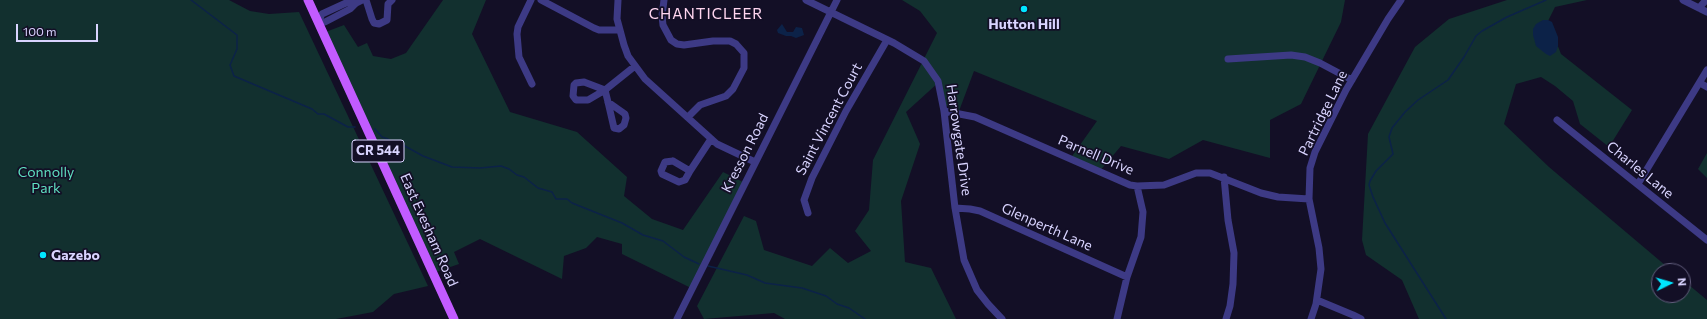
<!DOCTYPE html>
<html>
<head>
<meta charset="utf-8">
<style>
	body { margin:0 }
	#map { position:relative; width:1707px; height:319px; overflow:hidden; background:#130f26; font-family:Commissioner,sans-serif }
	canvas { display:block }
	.north { position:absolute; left:1651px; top:263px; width:40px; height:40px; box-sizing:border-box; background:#130f26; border:1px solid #625e7d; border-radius:50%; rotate:85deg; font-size:11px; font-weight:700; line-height:16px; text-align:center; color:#d9d4ff }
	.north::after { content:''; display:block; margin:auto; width:14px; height:18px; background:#00e5ff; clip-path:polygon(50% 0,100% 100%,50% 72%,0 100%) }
	.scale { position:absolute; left:16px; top:24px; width:82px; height:18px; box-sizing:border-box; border:2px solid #d9d4ff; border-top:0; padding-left:5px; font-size:12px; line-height:14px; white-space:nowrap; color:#d9d4ff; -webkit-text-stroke:3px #130f26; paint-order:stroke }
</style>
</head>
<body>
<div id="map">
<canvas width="1707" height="319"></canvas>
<div class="north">N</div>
<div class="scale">100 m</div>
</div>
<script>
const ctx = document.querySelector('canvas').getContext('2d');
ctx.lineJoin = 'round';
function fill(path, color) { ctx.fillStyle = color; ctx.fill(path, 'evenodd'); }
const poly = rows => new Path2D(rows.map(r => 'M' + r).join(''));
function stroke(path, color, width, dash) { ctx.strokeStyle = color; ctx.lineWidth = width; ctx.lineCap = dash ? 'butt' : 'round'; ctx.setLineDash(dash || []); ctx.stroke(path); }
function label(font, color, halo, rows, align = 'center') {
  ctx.font = font + ' Commissioner,sans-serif'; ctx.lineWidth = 3.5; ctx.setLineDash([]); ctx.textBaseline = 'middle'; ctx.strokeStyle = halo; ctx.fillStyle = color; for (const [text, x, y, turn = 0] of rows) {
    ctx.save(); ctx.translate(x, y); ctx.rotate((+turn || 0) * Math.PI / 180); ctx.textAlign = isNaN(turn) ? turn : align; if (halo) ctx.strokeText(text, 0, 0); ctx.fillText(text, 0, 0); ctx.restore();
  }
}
fill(poly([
	[0,0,229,0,250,11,269,14,299,12,428,286,394,294,373,312,336,319,0,319],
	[443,0,486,0,472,34,510,112,577,132,627,177,624,196,652,219,683,230,723,172,745,183,693,289,622,254,622,244,597,237,586,248,564,256,562,279,480,239,454,252,459,264,433,273,323,33,344,25,358,47,367,43,373,56,391,59,406,53],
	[902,0,1345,0,1341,22,1301,104,1270,120,1270,158,1203,140,1169,159,1121,146,1099,172,1070,159,1097,121,974,71,959,111,943,104,939,82,906,112,920,144,901,201,905,262,931,268,956,319,785,319,774,313,704,319,697,306,744,216,756,221,764,250,812,266,830,248,848,263,871,251,855,231,869,210,873,160,937,33,920,11],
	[1507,0,1587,0,1555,7,1548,21,1561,54,1632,110,1609,147,1580,124,1573,101,1555,86,1541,77,1516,84,1504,124,1549,167,1672,271,1659,271,1659,295,1683,295,1683,280,1707,300,1707,319,1419,319,1402,280,1366,255,1362,240,1368,134,1415,47,1449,19],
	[1707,153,1707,178,1698,169]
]), '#12302f');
fill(poly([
	[1548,20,1552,22,1558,37,1558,46,1556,52,1550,56,1546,54,1536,46,1533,35,1533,29,1536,24,1543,20],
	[782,24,787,32,793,32,796,27,802,28,804,35,796,38,791,36,786,36,778,33,777,30]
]), '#0c2248');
stroke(poly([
	[191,0,237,35,237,49,230,65,234,76,312,109,318,114,324,114,348,127,355,127],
	[375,129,382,137,388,139,394,144,403,145,423,156,452,167,480,168,501,166,509,169,517,175,524,177,538,188,552,192,556,199,567,199,572,203,622,223,643,235,663,241,684,257,699,264],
	[708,266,747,275,765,283,802,288,826,296,837,304,849,308,865,319],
	[1446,319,1385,223,1373,197,1369,185,1370,181,1376,171,1393,154,1389,137,1392,128,1405,112,1418,100,1448,80,1464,57,1476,36,1482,31,1507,17,1546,0]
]), '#0c2248', 1.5);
stroke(poly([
	[366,0,372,19,374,23,379,24,387,20,388,4,392,0],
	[531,0,518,27,517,34,519,57,532,84],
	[541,0,594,28,599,30,619,30],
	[618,0,617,19,624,45,628,56,645,79,717,144,755,162],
	[664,0,662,16,663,25,671,40,677,44,684,45,713,41,730,41,736,44,744,53,744,68,733,89,726,96,700,105,688,117],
	[806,0,894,43,924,61,938,81,944,111,955,208,964,260,977,290,988,304,1002,319],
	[1683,0,1707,12],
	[356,3,348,2,322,14,318,22,325,22,350,9,356,3,362,0],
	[1699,8,1706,0],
	[1228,59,1291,55,1305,57,1320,63,1352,80],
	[584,82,605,90,588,100,576,100,573,96,574,85,576,83,584,82],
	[1700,83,1707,87],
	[608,102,625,114,626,118,624,125,619,129,614,128,608,102],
	[608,102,605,90,635,66],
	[944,111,975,117,1130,185,1137,186,1164,185,1196,173,1210,173,1261,193,1278,197,1309,199],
	[1557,120,1707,240],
	[673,161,690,171,685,180,679,182,662,174,661,171,665,162,673,161],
	[690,171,711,139],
	[1224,177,1228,220,1234,253,1233,284,1230,306,1226,319],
	[1638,184,1707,70],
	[955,208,970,209,980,211,1127,277],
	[808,213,804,200,812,178,846,111,887,40],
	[1317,300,1353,315,1361,319],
	[677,319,837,0],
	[1117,319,1127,277,1141,237,1143,212,1137,186],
	[1311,319,1316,304,1321,269,1319,248,1309,199,1310,168,1315,152,1346,90,1388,19,1401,0]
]), '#3d3a85', 7);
stroke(poly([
	[308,0,454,319]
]), '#c25bff', 9);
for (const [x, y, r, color] of [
	[1024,9,4,"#00e5ff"],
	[43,255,4,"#00e5ff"]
]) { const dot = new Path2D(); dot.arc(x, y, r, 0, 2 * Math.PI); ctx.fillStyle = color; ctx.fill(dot); stroke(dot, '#130f26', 1.5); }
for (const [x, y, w] of [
	[378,151,52]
]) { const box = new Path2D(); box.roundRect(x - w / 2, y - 11, w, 22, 3); ctx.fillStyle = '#130f26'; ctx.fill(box); stroke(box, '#d9d4ff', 1); }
label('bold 13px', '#d9d4ff', null, [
	["CR 544",378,151]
]);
label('bold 14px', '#d9d4ff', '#130f26', [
	["Hutton Hill",1024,24],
	["Gazebo",51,255,"left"]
]);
label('14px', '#d9d4ff', '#130f26', [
	["Partridge Lane",1323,113,-64],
	["Saint Vincent Court",829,119,-62],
	["Harrowgate Drive",959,140,82],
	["Kresson Road",745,153,-63],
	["Parnell Drive",1096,155,23],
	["Charles Lane",1640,170,39],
	["Glenperth Lane",1047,227,24],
	["East Evesham Road",429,230,66]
]);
label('14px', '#5fe0c0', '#130f26', [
	["Connolly",46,172],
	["Park",46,188]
]);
ctx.letterSpacing = '1px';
label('15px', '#ffd6f0', '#130f26', [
	["CHANTICLEER",706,14]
]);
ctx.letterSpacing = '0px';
</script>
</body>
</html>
